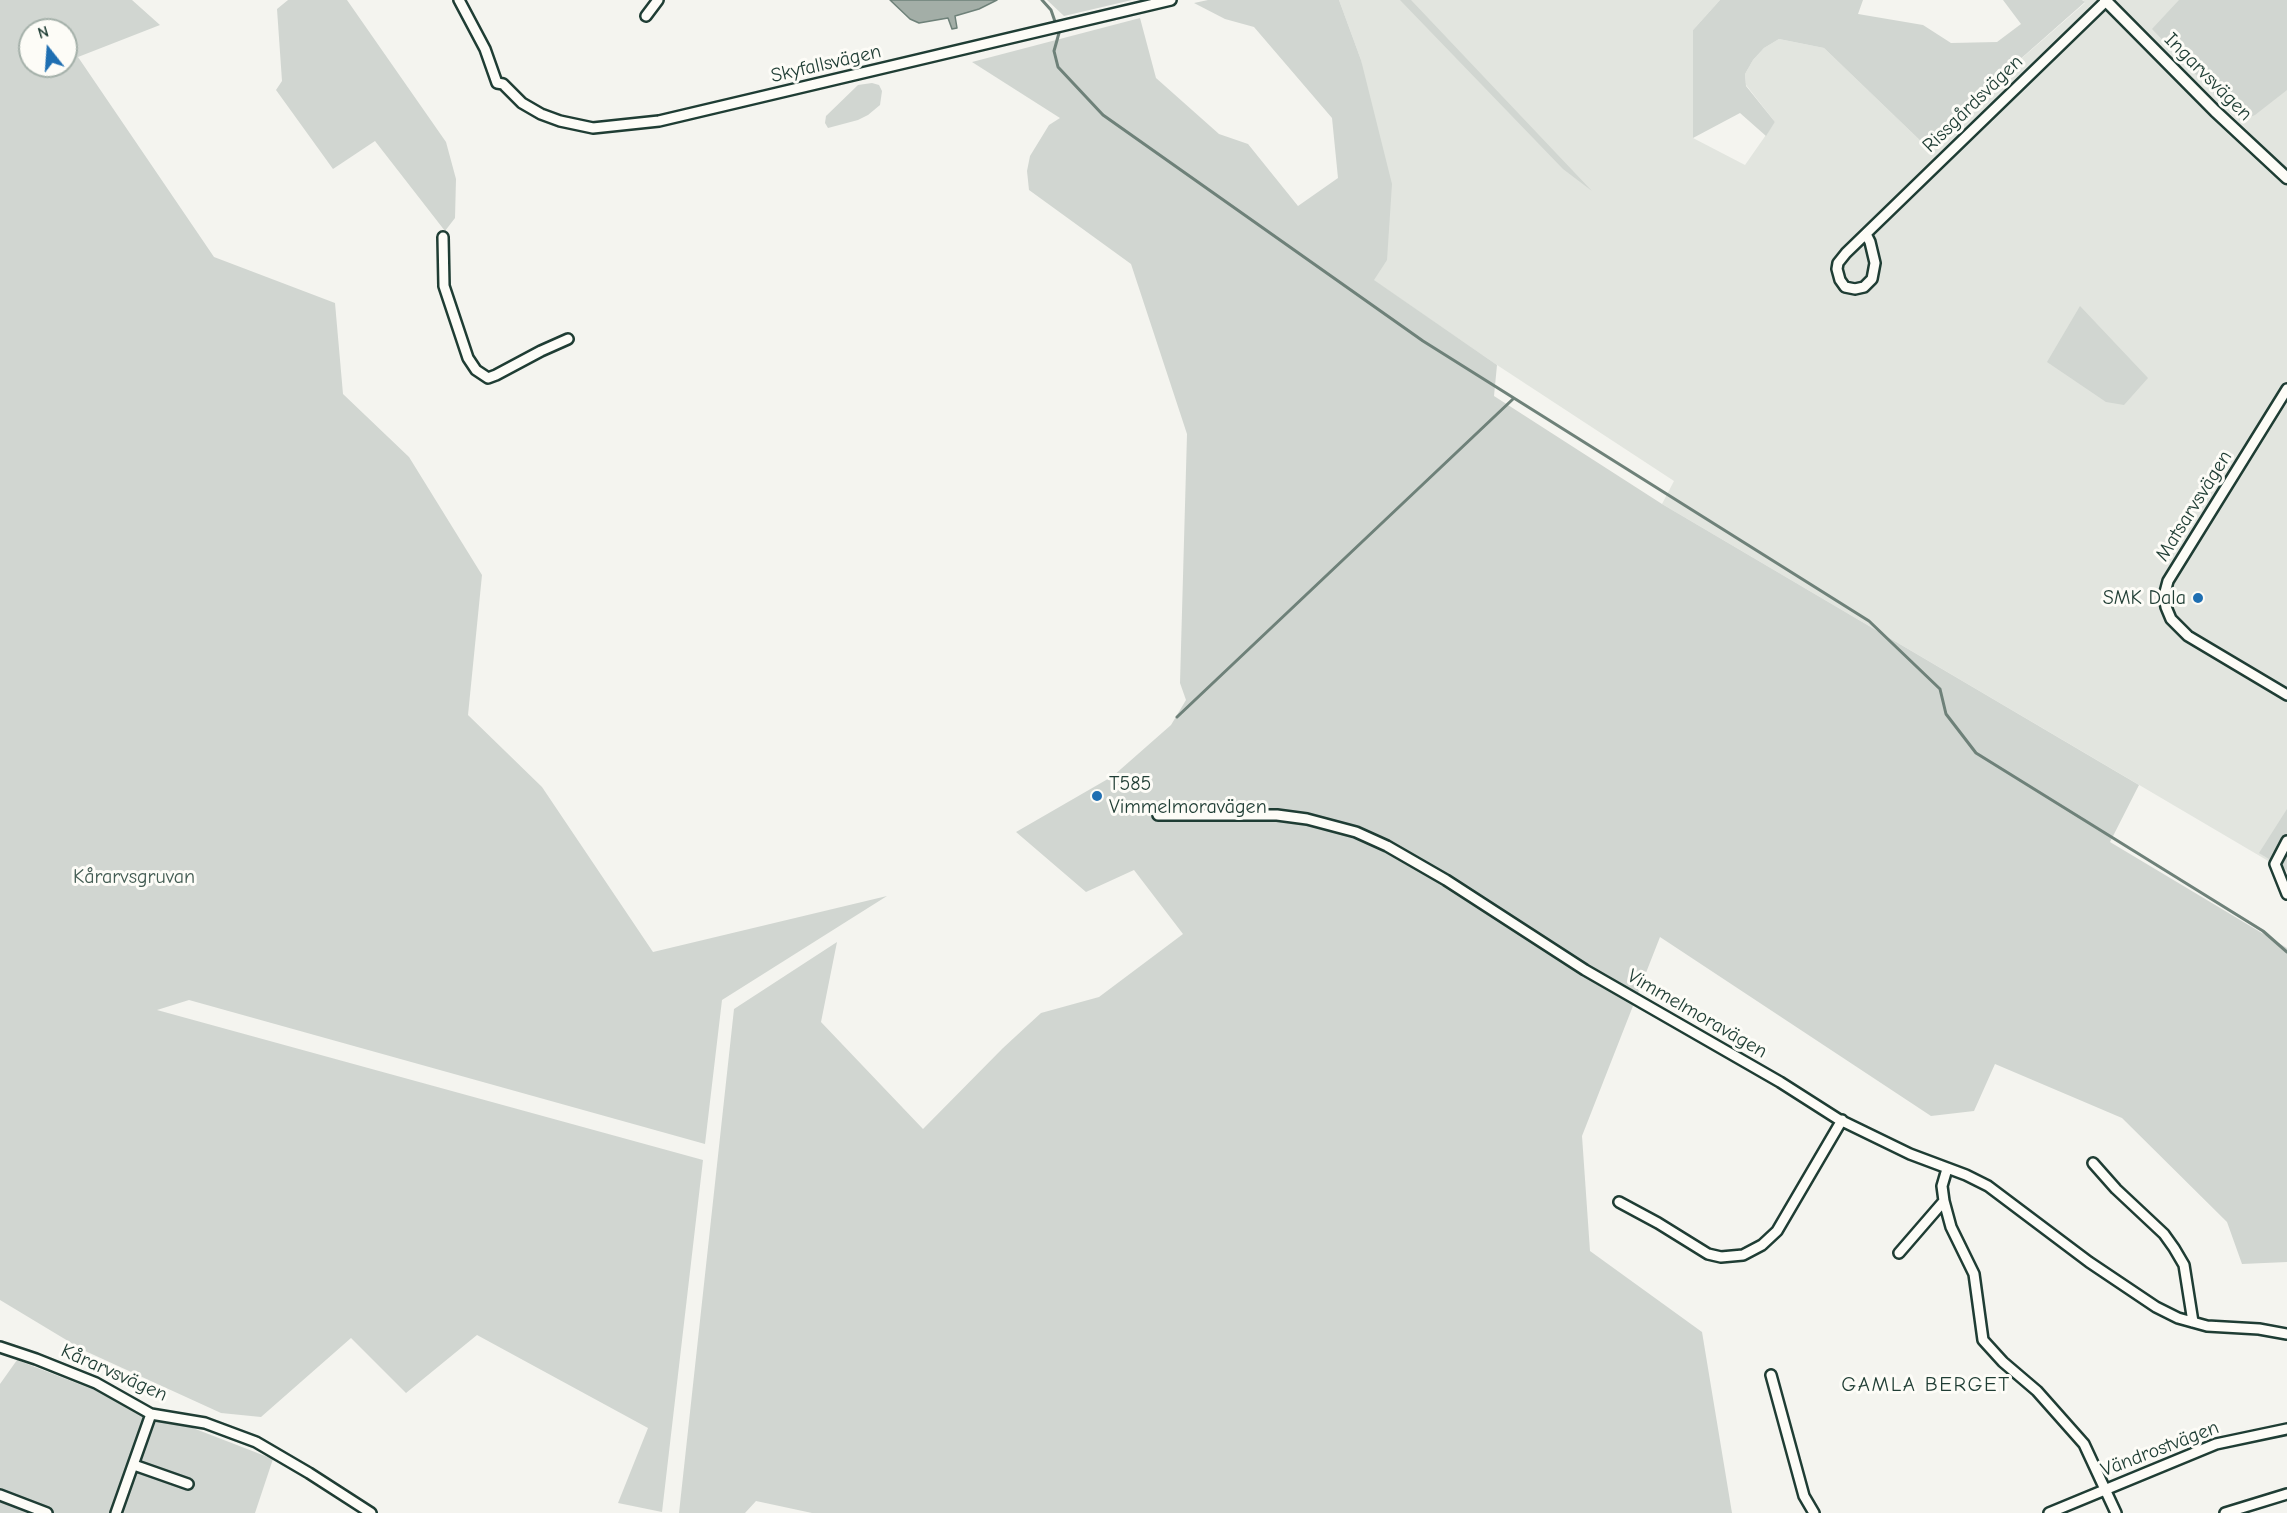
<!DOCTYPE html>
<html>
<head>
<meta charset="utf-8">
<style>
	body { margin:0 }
	#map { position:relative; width:2287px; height:1513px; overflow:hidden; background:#f4f4ef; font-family:"Comic Neue",sans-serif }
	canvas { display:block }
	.north { position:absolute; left:18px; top:18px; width:60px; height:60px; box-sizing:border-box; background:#fdfcf7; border:2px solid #a4b0a9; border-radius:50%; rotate:343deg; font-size:16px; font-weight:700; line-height:24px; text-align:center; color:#1f3d34 }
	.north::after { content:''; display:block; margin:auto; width:21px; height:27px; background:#1f6fb2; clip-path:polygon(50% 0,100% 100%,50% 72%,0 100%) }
</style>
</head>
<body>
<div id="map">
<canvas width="2287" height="1513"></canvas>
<div class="north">N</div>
</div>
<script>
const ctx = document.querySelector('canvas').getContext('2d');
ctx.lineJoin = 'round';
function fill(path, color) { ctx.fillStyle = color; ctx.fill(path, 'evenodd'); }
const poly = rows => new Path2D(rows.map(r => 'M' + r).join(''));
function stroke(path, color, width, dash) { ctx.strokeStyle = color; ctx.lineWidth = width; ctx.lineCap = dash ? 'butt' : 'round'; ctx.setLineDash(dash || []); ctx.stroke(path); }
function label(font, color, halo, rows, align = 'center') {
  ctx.font = font + ' "Comic Neue",sans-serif'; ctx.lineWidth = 6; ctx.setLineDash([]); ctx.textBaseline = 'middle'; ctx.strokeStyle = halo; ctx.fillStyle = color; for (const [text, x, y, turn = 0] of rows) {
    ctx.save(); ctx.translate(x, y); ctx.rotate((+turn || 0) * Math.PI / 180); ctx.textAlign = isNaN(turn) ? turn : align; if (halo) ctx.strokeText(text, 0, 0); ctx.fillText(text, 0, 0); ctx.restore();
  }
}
fill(poly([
	[1339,0,1720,0,1693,30,1693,138,1745,165,1775,122,1746,85,1745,74,1753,60,1764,48,1779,39,1824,48,1929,149,1983,92,2085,3,2083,0,2287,0,2287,872,1662,504,1674,481,1497,365,1373,280,1361,60]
]), '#e2e5df');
fill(poly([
	[0,0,132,0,160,25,78,57,214,257,335,303,343,394,409,457,482,575,468,715,542,787,653,952,887,896,722,1000,705,1144,189,1000,157,1010,703,1160,662,1512,618,1503,648,1428,477,1335,406,1393,351,1338,261,1417,221,1413,83,1350,0,1300],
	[30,30,66,30,66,66,30,66],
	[288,0,347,0,446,142,456,179,455,218,445,231,375,141,333,169,276,90,282,81,277,9],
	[1047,0,1132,0,1064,16],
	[1208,0,1339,0,1361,60,1392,184,1387,260,1374,280,1497,365,1494,396,1662,504,2139,785,2110,842,2287,948,2287,1262,2242,1264,2227,1222,2122,1118,1995,1064,1974,1111,1931,1116,1660,937,1582,1136,1590,1251,1702,1332,1732,1513,812,1513,756,1501,745,1513,679,1513,734,1009,837,942,821,1022,923,1129,1003,1048,1041,1013,1099,997,1183,934,1134,870,1086,892,1016,832,1113,776,1171,725,1186,700,1180,683,1187,434,1131,264,1029,190,1027,171,1030,156,1049,125,1060,118,972,62,1140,18,1156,78,1219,134,1248,144,1298,206,1338,178,1332,118,1254,27,1225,19,1194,3],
	[1400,0,1411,0,1592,191,1563,169],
	[1720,0,1863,0,1858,14,1923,25,1951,43,1997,42,2021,24,2003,0,2082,0,2085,2,1983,92,1929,149,1824,48,1779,39,1764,48,1753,60,1745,74,1746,86,1775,122,1766,136,1740,113,1693,138,1693,30],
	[2179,0,2287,0,2287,90,2255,115,2241,121,2152,29],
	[872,83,879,85,882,91,880,105,868,115,858,120,828,128,825,123,826,116,858,85],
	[2080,306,2148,378,2124,405,2106,402,2047,362],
	[2287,809,2287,870,2259,853],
	[17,1360,273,1459,255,1513,0,1513,0,1384]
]), '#d1d6d1');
const water = poly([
	[890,0,997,0,979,9,955,16,957,28,952,29,948,18,919,23,910,19,890,0]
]);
fill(water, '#a3aea7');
stroke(water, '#6e8179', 1.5);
stroke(poly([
	[1042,0,1051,10,1059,33,1054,51,1058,67,1103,115,1423,341,1869,621,1940,689,1946,714,1976,753,2263,931,2287,952],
	[1177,717,1513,399]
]), '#6e8179', 3);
const minor = poly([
	[459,0,485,49,497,83,503,84,522,103,541,114,560,121,593,128,659,121,1171,0],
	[646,16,658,0],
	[1866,234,1870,242,1875,263,1872,279,1864,287,1855,289,1845,287,1840,280,1837,269,1838,263,1846,253,2106,1],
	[443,237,444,286,468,358,476,370,488,378,496,375,541,351,568,339],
	[2287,389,2168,581,2164,596,2166,607,2171,619,2188,636,2287,695],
	[1158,815,1277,815,1307,819,1356,832,1387,846,1446,880,1585,970,1780,1082,1838,1119,1910,1154,1966,1175,1988,1186,2089,1262,2156,1307,2178,1318,2207,1326,2259,1329,2287,1334],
	[2287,841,2275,864,2287,894],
	[2093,1163,2116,1189,2164,1234,2174,1248,2184,1265,2193,1322],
	[1947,1169,1942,1186,1944,1201,1951,1227,1974,1274,1983,1340,2003,1362,2037,1391,2084,1444,2116,1513],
	[1619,1202,1658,1223,1708,1254,1721,1257,1743,1255,1762,1245,1777,1231,1842,1120],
	[1899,1253,1944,1201],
	[0,1347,36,1359,96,1383,151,1414,205,1423,256,1442,309,1473,371,1513],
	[1771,1375,1804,1496,1814,1513],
	[134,1465,188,1484],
	[0,1495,47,1513],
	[116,1513,151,1414],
	[2049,1513,2216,1444,2287,1429],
	[2225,1513,2287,1494]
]);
const tertiary = poly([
	[2105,0,2215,111,2287,178]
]);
stroke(minor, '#1f3d34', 14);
stroke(tertiary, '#1f3d34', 15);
stroke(minor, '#fdfcf7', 9);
stroke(tertiary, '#fdfcf7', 10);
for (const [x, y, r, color] of [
	[2198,598,6,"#1f6fb2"],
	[1097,796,6,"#1f6fb2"]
]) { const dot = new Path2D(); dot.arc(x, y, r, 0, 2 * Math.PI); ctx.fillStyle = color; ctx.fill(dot); stroke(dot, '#fdfcf7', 2); }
label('20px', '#1f3d34', '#fdfcf7', [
	["Skyfallsvägen",826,64,-13],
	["Ingarvsvägen",2208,77,45],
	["Rissgårdsvägen",1973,104,-44],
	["Matsarvsvägen",2194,506,-58],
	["Vimmelmoravägen",1697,1014,30],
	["Kårarvsvägen",114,1373,24],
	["Vändrostvägen",2160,1449,-21]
]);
label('20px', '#1f3d34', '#fdfcf7', [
	["SMK Dala",2186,598],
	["T585",1109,784,"left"],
	["Vimmelmoravägen",1109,807,"left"]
], 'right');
label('20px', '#435c53', '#fdfcf7', [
	["Kårarvsgruvan",134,877]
]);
ctx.letterSpacing = '1.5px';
label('21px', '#1f3d34', '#fdfcf7', [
	["GAMLA BERGET",1926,1385]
]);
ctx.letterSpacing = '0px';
</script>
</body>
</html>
